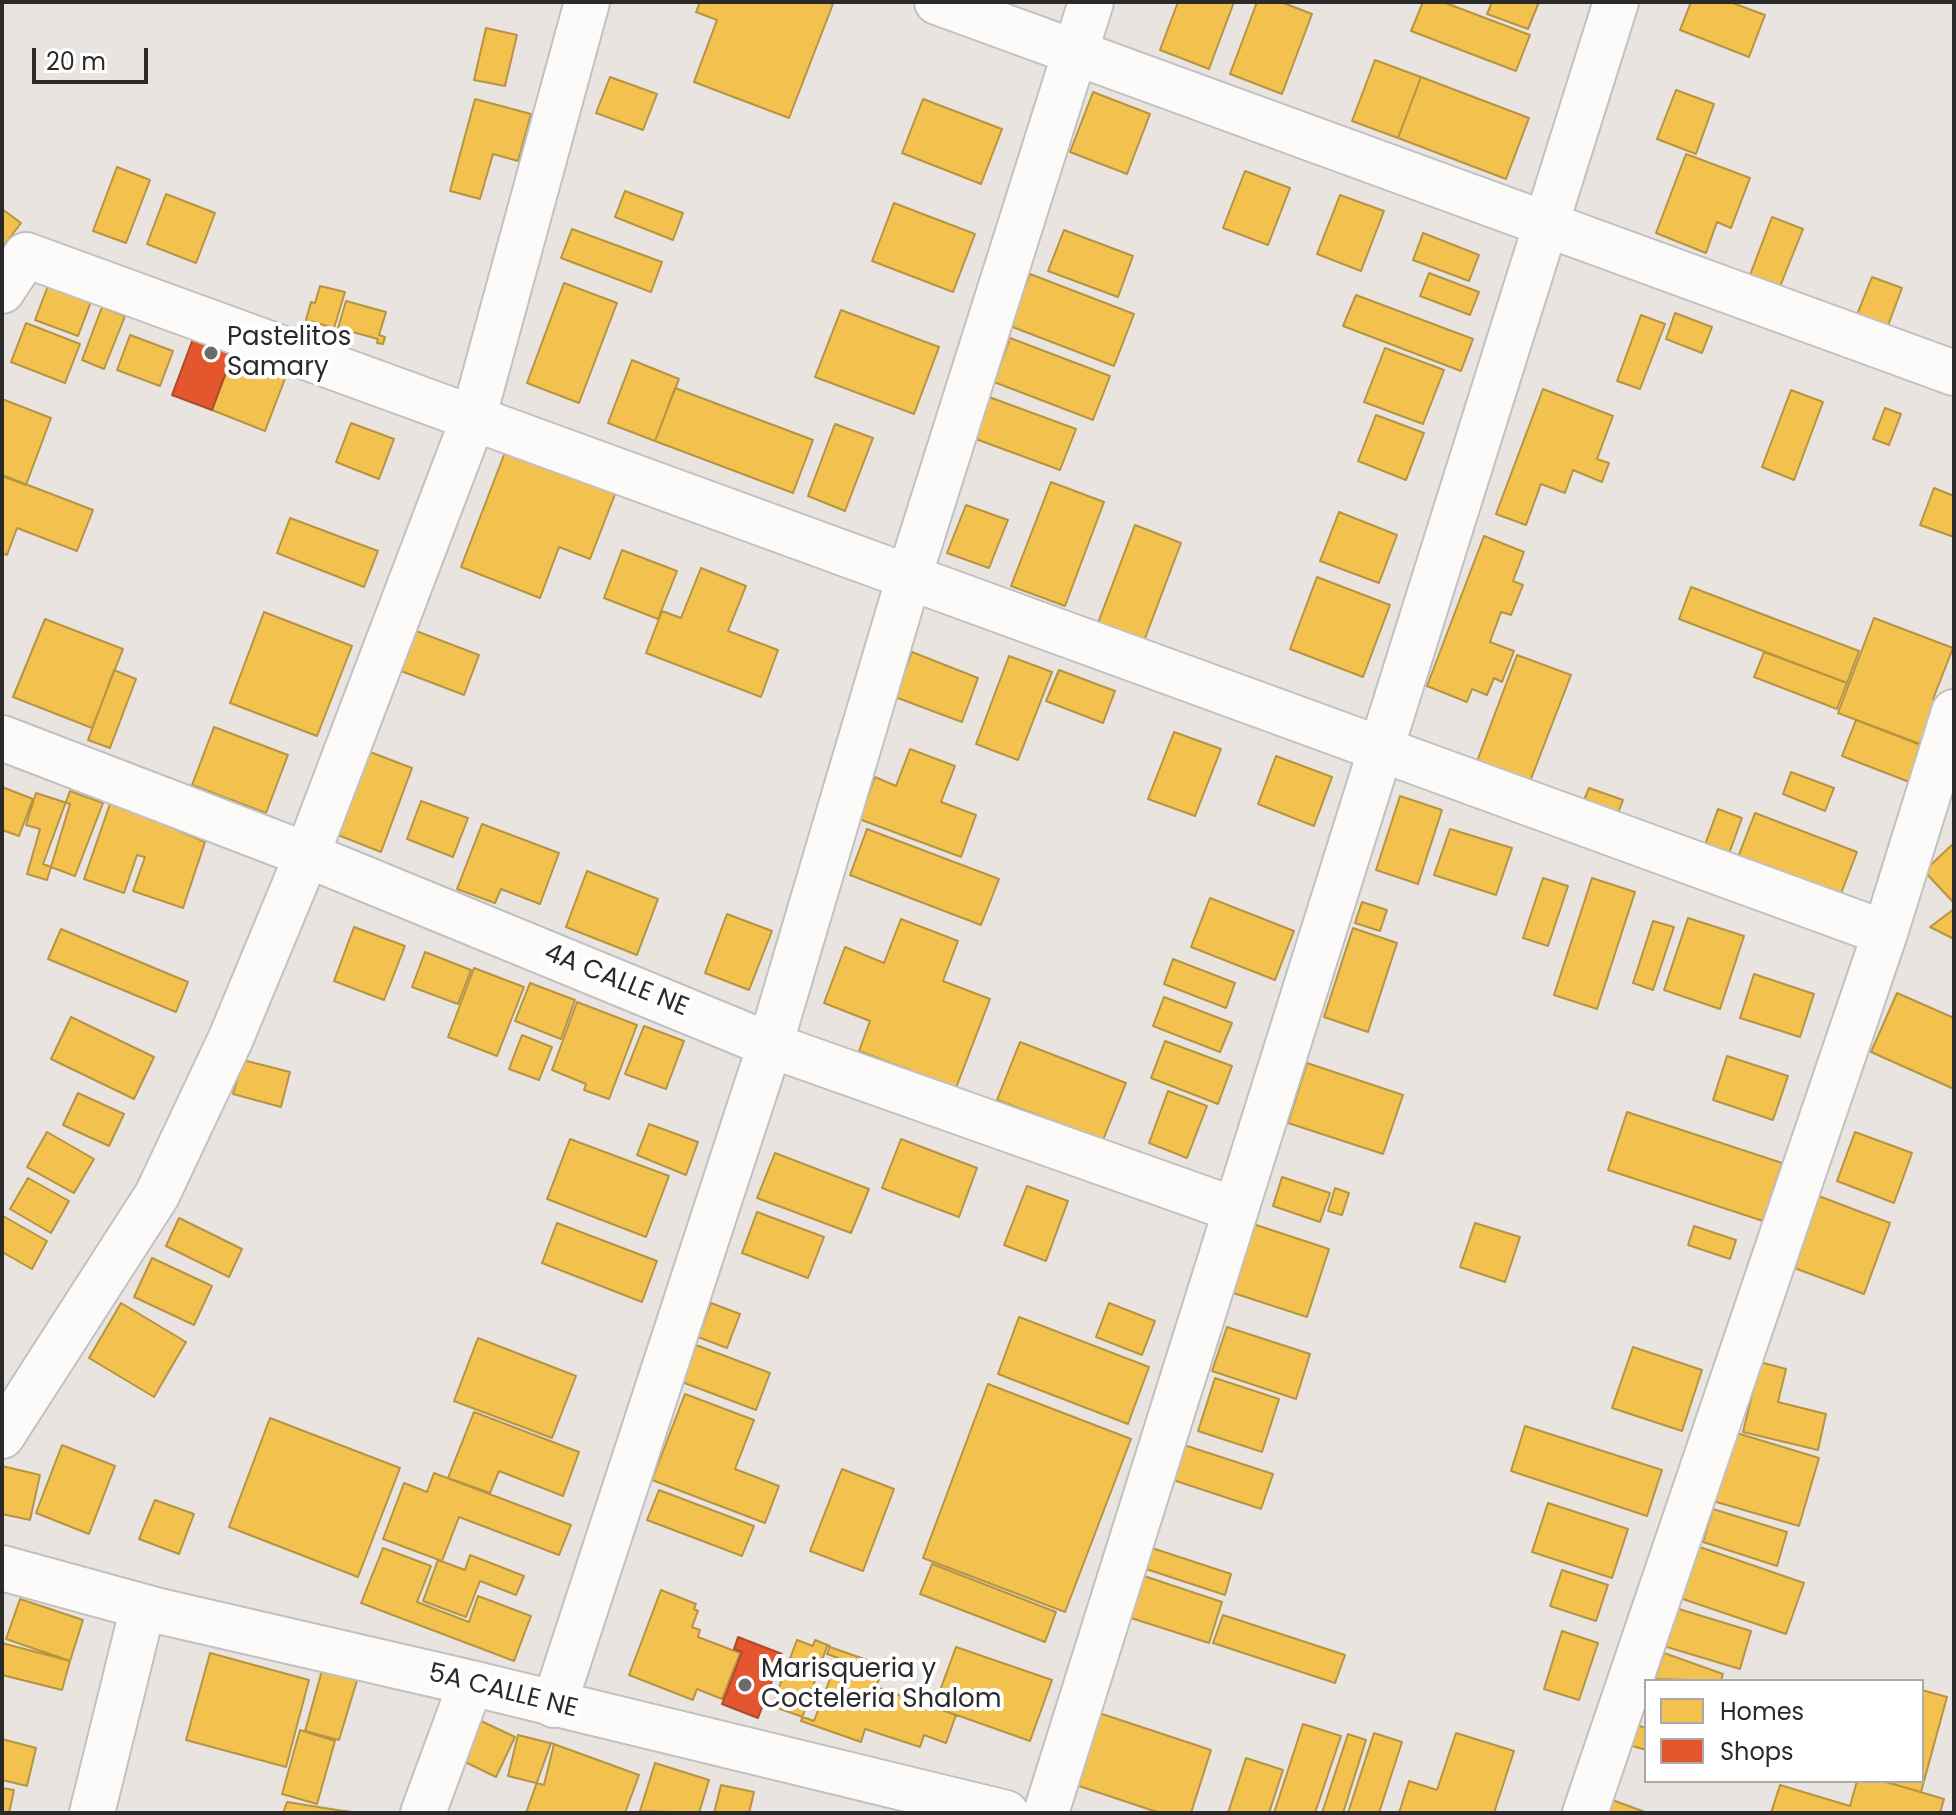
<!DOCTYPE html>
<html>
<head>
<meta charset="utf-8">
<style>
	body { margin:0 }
	#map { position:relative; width:1956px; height:1815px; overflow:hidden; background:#e9e4df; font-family:Poppins,sans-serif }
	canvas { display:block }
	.frame { position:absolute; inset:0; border:4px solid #2a2a2a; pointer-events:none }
	.legend { position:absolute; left:1644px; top:1679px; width:280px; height:104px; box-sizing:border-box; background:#fff; border:2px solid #aaa; margin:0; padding:10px 14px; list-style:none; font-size:24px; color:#2a2a2a }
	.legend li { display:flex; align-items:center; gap:16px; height:40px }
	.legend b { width:40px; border:2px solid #aaa }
	.scale { position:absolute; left:32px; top:48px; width:116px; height:36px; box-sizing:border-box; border:4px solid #2a2a2a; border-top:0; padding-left:10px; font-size:24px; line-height:28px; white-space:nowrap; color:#2a2a2a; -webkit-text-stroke:6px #fff; paint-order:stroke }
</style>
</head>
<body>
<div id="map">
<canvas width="1956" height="1815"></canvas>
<div class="frame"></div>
<ul class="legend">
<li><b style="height:22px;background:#f2c14e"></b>Homes</li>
<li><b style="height:22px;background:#e4572e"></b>Shops</li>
</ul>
<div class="scale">20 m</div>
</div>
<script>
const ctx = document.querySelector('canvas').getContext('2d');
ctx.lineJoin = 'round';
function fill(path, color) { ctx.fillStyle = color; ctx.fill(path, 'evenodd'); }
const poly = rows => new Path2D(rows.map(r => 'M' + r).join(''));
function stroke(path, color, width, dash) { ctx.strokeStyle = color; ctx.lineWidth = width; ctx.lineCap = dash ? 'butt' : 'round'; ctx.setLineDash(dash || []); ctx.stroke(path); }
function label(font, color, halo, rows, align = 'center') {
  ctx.font = font + ' Poppins,sans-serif'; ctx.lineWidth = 8; ctx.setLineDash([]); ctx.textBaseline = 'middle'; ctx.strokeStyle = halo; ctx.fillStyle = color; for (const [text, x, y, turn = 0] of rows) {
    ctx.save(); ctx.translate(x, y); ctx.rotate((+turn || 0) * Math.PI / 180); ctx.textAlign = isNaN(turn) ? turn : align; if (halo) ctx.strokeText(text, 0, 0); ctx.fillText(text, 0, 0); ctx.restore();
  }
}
const homes = poly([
	[700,2,827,2,833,4,789,118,694,82,717,20,696,12,700,2],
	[1178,2,1234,2,1209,69,1160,50,1178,2],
	[1257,2,1281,2,1312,14,1282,94,1230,74,1257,2],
	[1423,2,1443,2,1530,35,1516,71,1411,31,1423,2],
	[1492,2,1539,2,1528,29,1487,14,1492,2],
	[1691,2,1730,2,1765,15,1749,57,1680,30,1691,2],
	[486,28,517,35,505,86,474,80,486,28],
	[1375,60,1421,77,1398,138,1352,121,1375,60],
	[610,77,657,94,643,130,596,113,610,77],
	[1421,77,1529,118,1506,179,1398,138,1421,77],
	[1676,90,1714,104,1696,154,1657,139,1676,90],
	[1093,92,1150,114,1127,174,1070,152,1093,92],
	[475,99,531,114,518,161,493,154,480,199,450,191,475,99],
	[923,99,1002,129,981,184,902,153,923,99],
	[1686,154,1750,178,1731,228,1717,222,1706,253,1656,233,1686,154],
	[117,167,150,180,126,243,93,231,117,167],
	[1245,171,1290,188,1268,245,1223,228,1245,171],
	[625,191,683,213,673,240,615,217,625,191],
	[166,194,215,213,196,263,147,244,166,194],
	[1340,195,1384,211,1361,271,1317,254,1340,195],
	[894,203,975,234,953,292,872,261,894,203],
	[2,209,21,223,2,248,2,209],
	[1772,217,1803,229,1777,294,1747,283,1772,217],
	[572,229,662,262,651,292,561,258,572,229],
	[1064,230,1133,256,1118,297,1048,271,1064,230],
	[1423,233,1479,255,1469,281,1413,260,1423,233],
	[1429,273,1479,292,1470,315,1420,296,1429,273],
	[1030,274,1134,314,1114,366,1010,326,1030,274],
	[1872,277,1902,288,1883,339,1852,327,1872,277],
	[49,283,92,299,78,336,35,320,49,283],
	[564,283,617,303,579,403,527,383,564,283],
	[320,286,345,292,334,328,306,320,311,302,315,303,320,286],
	[1356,295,1473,339,1461,371,1343,326,1356,295],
	[346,301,386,312,379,335,385,337,383,344,377,343,378,339,338,328,346,301],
	[102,307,125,316,104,369,82,360,102,307],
	[841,310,939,347,914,414,815,377,841,310],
	[1675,313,1712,327,1702,353,1666,339,1675,313],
	[1641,315,1665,324,1640,389,1617,381,1641,315],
	[26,323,80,344,65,383,11,362,26,323],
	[130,335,173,351,160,386,117,370,130,335],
	[1010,338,1110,376,1093,420,994,382,1010,338],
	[237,343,291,363,265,431,212,410,237,343],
	[1385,348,1444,370,1423,424,1364,402,1385,348],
	[632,360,679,379,655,441,608,423,632,360],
	[675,388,813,440,793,493,655,441,675,388],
	[1543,389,1613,416,1597,459,1609,463,1602,482,1573,470,1565,493,1541,484,1526,525,1496,514,1543,389],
	[1791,390,1823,402,1794,480,1762,467,1791,390],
	[989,397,1076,429,1060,470,973,438,989,397],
	[2,399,51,418,26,485,2,476,2,399],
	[1885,408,1901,414,1889,445,1873,439,1885,408],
	[1376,415,1424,433,1406,480,1358,461,1376,415],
	[351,423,394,439,379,479,336,462,351,423],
	[835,424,873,438,845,511,808,496,835,424],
	[507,447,617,489,590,559,559,547,540,598,461,567,507,447],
	[2,475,93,510,77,551,17,528,7,555,2,553,2,475],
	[1051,482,1104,502,1065,606,1011,586,1051,482],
	[1934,488,1954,496,1954,537,1920,525,1934,488],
	[966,505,1008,520,989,568,947,553,966,505],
	[1339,512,1397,535,1379,583,1320,561,1339,512],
	[290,518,378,551,364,587,277,553,290,518],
	[1135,525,1181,543,1144,641,1098,623,1135,525],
	[1484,536,1524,552,1513,581,1523,585,1511,615,1501,612,1490,642,1514,651,1502,682,1494,678,1487,695,1472,689,1467,702,1427,686,1484,536],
	[622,550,677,571,658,619,604,598,622,550],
	[701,568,746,586,728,631,778,650,761,697,646,653,662,611,681,618,701,568],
	[1317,577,1390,605,1363,677,1290,649,1317,577],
	[1691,587,1859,651,1847,683,1679,619,1691,587],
	[264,612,352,646,317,736,230,703,264,612],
	[1874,618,1953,648,1933,699,1948,705,1931,748,1838,713,1874,618],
	[45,619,123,649,92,728,13,697,45,619],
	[416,631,479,655,464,695,401,671,416,631],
	[912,652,978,678,962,722,895,697,912,652],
	[1764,652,1847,683,1837,709,1754,677,1764,652],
	[1517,655,1571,675,1526,792,1473,772,1517,655],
	[1009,656,1052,672,1018,760,976,744,1009,656],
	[114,670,136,679,110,748,88,740,114,670],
	[1059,670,1115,691,1103,723,1046,701,1059,670],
	[1856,720,1926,747,1912,783,1842,756,1856,720],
	[214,727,288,755,266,813,192,785,214,727],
	[1174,732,1221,749,1195,816,1148,799,1174,732],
	[910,749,955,766,941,802,976,815,961,857,859,819,875,777,896,786,910,749],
	[370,752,412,768,381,852,338,835,370,752],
	[1276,756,1332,777,1314,826,1258,804,1276,756],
	[1791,772,1834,788,1825,811,1783,794,1791,772],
	[2,787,33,799,19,836,2,830,2,787],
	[1589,788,1623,800,1612,829,1578,815,1589,788],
	[70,791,103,803,75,876,43,864,70,791],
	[36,793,70,804,47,880,27,874,40,829,26,825,36,793],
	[1400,796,1442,810,1418,884,1376,870,1400,796],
	[111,801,205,842,183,908,133,891,145,857,137,855,124,893,84,879,111,801],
	[421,801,468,818,453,857,407,839,421,801],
	[1718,809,1742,818,1722,873,1698,864,1718,809],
	[1755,813,1857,852,1835,909,1733,870,1755,813],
	[482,824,559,853,540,904,501,889,495,903,457,889,482,824],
	[867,829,999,879,981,925,850,875,867,829],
	[1450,829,1512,848,1496,895,1434,875,1450,829],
	[1954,843,1954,903,1924,871,1954,843],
	[587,871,658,899,637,955,566,927,587,871],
	[1543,878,1568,886,1548,946,1523,938,1543,878],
	[1592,878,1635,892,1597,1009,1554,995,1592,878],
	[1210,898,1294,931,1275,980,1191,947,1210,898],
	[1362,902,1387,910,1380,931,1355,923,1362,902],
	[1954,909,1954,939,1930,927,1954,909],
	[727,914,772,931,749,990,705,973,727,914],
	[1688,918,1744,936,1720,1009,1664,990,1688,918],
	[901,919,958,941,943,981,990,999,956,1088,859,1051,870,1021,824,1003,845,947,884,963,901,919],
	[1653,921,1674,927,1653,990,1633,983,1653,921],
	[354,927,405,946,384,1000,334,981,354,927],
	[1353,928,1397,943,1368,1032,1324,1017,1353,928],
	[61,929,188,982,176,1012,48,959,61,929],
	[425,952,471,970,458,1004,412,987,425,952],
	[1173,959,1235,983,1226,1008,1164,984,1173,959],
	[474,968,524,987,497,1056,448,1037,474,968],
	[1754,974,1814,994,1800,1037,1740,1018,1754,974],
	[530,983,575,1000,561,1039,515,1021,530,983],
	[1897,993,1954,1018,1954,1089,1871,1052,1897,993],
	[1164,997,1232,1023,1220,1052,1153,1026,1164,997],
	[577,1002,637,1025,609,1099,584,1090,586,1084,552,1070,577,1002],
	[71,1017,154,1057,134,1099,51,1059,71,1017],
	[644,1026,684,1041,666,1089,625,1074,644,1026],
	[522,1035,552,1047,539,1080,509,1069,522,1035],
	[1165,1041,1232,1066,1218,1104,1151,1078,1165,1041],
	[1020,1042,1126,1083,1103,1140,997,1100,1020,1042],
	[1727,1056,1788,1076,1773,1120,1713,1100,1727,1056],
	[243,1060,290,1072,281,1107,233,1094,243,1060],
	[1307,1063,1403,1095,1383,1154,1288,1123,1307,1063],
	[1168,1091,1207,1106,1187,1158,1149,1143,1168,1091],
	[78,1093,124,1114,109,1146,63,1125,78,1093],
	[1627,1112,1782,1163,1763,1221,1608,1170,1627,1112],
	[649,1124,698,1142,686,1175,637,1155,649,1124],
	[47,1132,94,1159,74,1193,27,1167,47,1132],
	[1855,1132,1912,1153,1894,1203,1837,1181,1855,1132],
	[570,1139,669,1176,646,1237,547,1199,570,1139],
	[901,1139,977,1168,959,1217,882,1188,901,1139],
	[775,1153,869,1189,851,1233,757,1198,775,1153],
	[1282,1177,1330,1193,1320,1222,1273,1206,1282,1177],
	[28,1178,69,1201,51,1233,10,1209,28,1178],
	[1027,1186,1068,1201,1046,1261,1004,1245,1027,1186],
	[1335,1188,1349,1193,1342,1215,1328,1211,1335,1188],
	[1808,1192,1890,1223,1864,1294,1781,1263,1808,1192],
	[757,1212,824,1237,808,1278,742,1253,757,1212],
	[3,1216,47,1241,32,1269,2,1252,3,1216],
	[179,1218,242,1249,229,1277,166,1246,179,1218],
	[1247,1222,1329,1249,1307,1317,1224,1290,1247,1222],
	[557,1223,657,1261,642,1302,542,1263,557,1223],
	[1475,1223,1520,1237,1505,1282,1460,1267,1475,1223],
	[1694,1226,1736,1240,1730,1259,1688,1245,1694,1226],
	[152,1258,212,1286,194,1325,134,1297,152,1258],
	[121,1303,186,1342,154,1397,89,1358,121,1303],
	[711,1303,740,1314,727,1348,698,1337,711,1303],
	[1109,1303,1155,1321,1142,1355,1096,1337,1109,1303],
	[1019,1317,1149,1367,1128,1424,998,1374,1019,1317],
	[1227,1327,1310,1354,1296,1399,1212,1371,1227,1327],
	[478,1338,576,1376,552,1438,454,1401,478,1338],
	[696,1345,770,1373,756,1410,682,1382,696,1345],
	[1633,1347,1702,1370,1682,1431,1612,1408,1633,1347],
	[1760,1362,1786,1369,1778,1402,1826,1414,1818,1450,1743,1432,1760,1362],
	[1215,1378,1279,1399,1262,1452,1198,1431,1215,1378],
	[988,1384,1131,1439,1065,1612,923,1558,988,1384],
	[685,1394,754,1420,735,1469,779,1486,765,1523,652,1480,685,1394],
	[474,1412,579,1452,563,1496,499,1471,490,1493,448,1478,474,1412],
	[270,1418,400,1468,358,1577,229,1527,270,1418],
	[1525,1426,1662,1470,1647,1516,1511,1471,1525,1426],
	[1727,1430,1819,1458,1799,1526,1706,1499,1727,1430],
	[1181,1444,1273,1474,1261,1509,1170,1479,1181,1444],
	[62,1445,115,1466,89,1534,36,1513,62,1445],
	[2,1466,40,1475,30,1520,2,1514,2,1466],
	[842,1469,894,1489,863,1571,810,1551,842,1469],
	[434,1473,571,1525,559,1555,459,1517,442,1561,383,1539,404,1483,427,1492,434,1473],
	[659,1490,754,1526,742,1556,647,1520,659,1490],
	[155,1500,194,1514,179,1554,139,1539,155,1500],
	[1548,1503,1628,1529,1612,1578,1532,1552,1548,1503],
	[1713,1509,1787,1532,1777,1566,1703,1542,1713,1509],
	[1691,1544,1804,1583,1786,1634,1674,1596,1691,1544],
	[383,1548,431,1566,417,1602,469,1622,478,1596,531,1616,514,1661,361,1603,383,1548],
	[1152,1548,1231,1574,1225,1595,1146,1569,1152,1548],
	[470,1555,524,1576,516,1595,480,1581,466,1617,423,1601,438,1560,465,1570,470,1555],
	[932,1564,1056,1612,1045,1642,920,1594,932,1564],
	[1562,1570,1608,1585,1596,1621,1550,1606,1562,1570],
	[1144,1576,1222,1602,1209,1643,1131,1618,1144,1576],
	[661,1590,696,1604,694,1609,698,1611,692,1627,700,1630,698,1637,740,1653,722,1699,697,1689,693,1700,629,1675,661,1590],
	[20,1599,83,1620,70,1661,6,1639,20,1599],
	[1669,1606,1751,1631,1740,1669,1657,1644,1669,1606],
	[1223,1615,1345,1655,1335,1683,1213,1643,1223,1615],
	[1562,1631,1598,1643,1579,1700,1544,1689,1562,1631],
	[797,1640,813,1646,815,1640,830,1646,827,1654,838,1658,814,1721,772,1706,797,1640],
	[2,1643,70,1661,62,1690,2,1675,2,1643],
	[827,1646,884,1666,876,1687,956,1715,946,1743,924,1735,920,1747,865,1729,861,1742,801,1721,827,1646],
	[956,1647,1052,1680,1030,1741,934,1707,956,1647],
	[210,1653,309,1680,286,1767,186,1740,210,1653],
	[1664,1653,1723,1674,1721,1681,1655,1679,1664,1653],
	[323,1667,358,1677,339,1740,305,1731,323,1667],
	[1922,1690,1947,1697,1921,1792,1882,1781,1922,1781,1922,1690],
	[1093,1711,1211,1750,1191,1813,1160,1813,1070,1783,1093,1711],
	[479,1720,515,1737,496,1777,461,1760,479,1720],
	[1629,1723,1646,1728,1646,1750,1623,1743,1629,1723],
	[1303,1724,1341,1736,1315,1813,1274,1813,1303,1724],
	[300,1730,335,1741,317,1804,282,1794,300,1730],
	[1374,1733,1402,1742,1379,1813,1348,1813,1374,1733],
	[1456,1733,1514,1751,1494,1813,1399,1813,1409,1781,1437,1790,1456,1733],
	[1348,1734,1366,1740,1343,1813,1322,1813,1348,1734],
	[518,1735,554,1744,544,1785,508,1776,518,1735],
	[2,1739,36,1748,27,1786,2,1780,2,1739],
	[551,1743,639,1775,625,1813,526,1813,551,1743],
	[1246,1758,1283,1770,1269,1813,1228,1813,1246,1758],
	[655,1763,709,1780,699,1813,640,1811,655,1763],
	[1857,1781,1883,1781,1944,1799,1940,1813,1771,1813,1780,1785,1850,1806,1857,1781],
	[721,1785,754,1792,749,1813,714,1813,721,1785],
	[2,1788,14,1790,9,1813,2,1813,2,1788],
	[1607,1798,1645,1812,1644,1813,1602,1813,1607,1798],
	[287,1802,337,1810,360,1813,283,1813,287,1802]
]);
fill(homes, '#f2c14e');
stroke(homes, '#b69443', 2);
const shops = poly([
	[197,328,237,343,212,410,172,395,197,328],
	[738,1637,782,1654,758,1718,722,1704,742,1652,734,1649,738,1637]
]);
fill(shops, '#e4572e');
stroke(shops, '#ac4a2d', 2);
const minor = poly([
	[937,2,1954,373],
	[2,291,26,255,1885,933],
	[2,738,307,855,770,1045,1236,1210],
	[2,1436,157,1195,231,1038,307,855,473,419,587,2],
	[2,1568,159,1611,471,1683,1006,1813],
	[554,1705,770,1045,909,577,1091,2],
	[92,1813,143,1607],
	[423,1813,471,1683],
	[1046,1813,1616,2],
	[1585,1813,1885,933,1954,712]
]);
stroke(minor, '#c2c1c1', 48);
stroke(minor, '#fcfbfa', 44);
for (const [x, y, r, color] of [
	[211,353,8,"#6d6b69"],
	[745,1685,8,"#6d6b69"]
]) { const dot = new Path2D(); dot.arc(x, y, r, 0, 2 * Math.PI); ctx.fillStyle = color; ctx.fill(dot); stroke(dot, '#fff', 3); }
label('26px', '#2a2a2a', '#fff', [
	["Pastelitos",227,338],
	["Samary",227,368],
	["Marisqueria y",761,1670],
	["Cocteleria Shalom",761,1700]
], 'left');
label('26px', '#2a2a2a', '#fff', [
	["4A CALLE NE",616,981,22],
	["5A CALLE NE",503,1692,14]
]);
</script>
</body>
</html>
